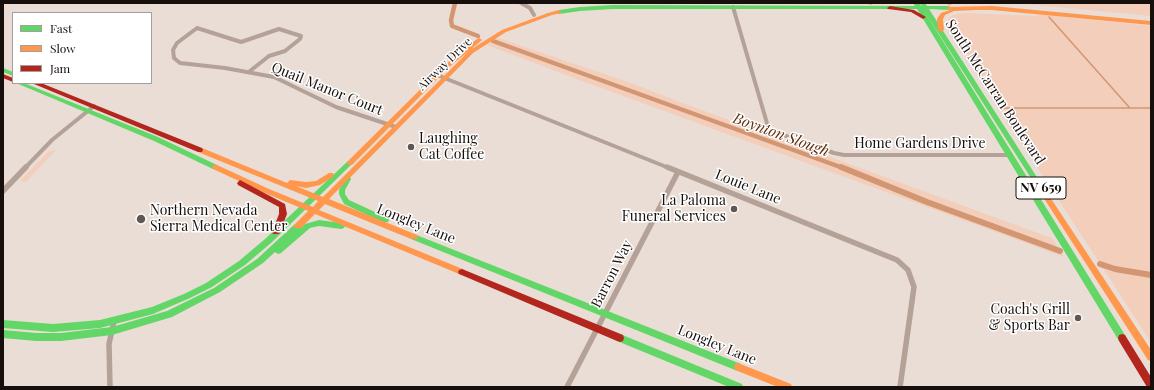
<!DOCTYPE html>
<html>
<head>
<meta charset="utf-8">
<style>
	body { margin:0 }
	#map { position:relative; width:1154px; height:390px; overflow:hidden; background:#eaddd6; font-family:"Playfair Display",serif }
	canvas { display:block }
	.frame { position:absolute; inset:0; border:4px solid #170f0b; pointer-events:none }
	.legend { position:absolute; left:12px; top:12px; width:140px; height:72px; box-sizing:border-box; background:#fff; border:1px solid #a29f9d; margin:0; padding:5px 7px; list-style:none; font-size:12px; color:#170f0b }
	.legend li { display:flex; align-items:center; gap:8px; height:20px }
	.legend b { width:20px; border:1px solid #a29f9d }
</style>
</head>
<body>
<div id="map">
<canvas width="1154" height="390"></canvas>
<div class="frame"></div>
<ul class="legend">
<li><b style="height:5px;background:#63d668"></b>Fast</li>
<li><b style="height:5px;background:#ff974d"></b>Slow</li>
<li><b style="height:5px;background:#b3261e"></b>Jam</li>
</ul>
</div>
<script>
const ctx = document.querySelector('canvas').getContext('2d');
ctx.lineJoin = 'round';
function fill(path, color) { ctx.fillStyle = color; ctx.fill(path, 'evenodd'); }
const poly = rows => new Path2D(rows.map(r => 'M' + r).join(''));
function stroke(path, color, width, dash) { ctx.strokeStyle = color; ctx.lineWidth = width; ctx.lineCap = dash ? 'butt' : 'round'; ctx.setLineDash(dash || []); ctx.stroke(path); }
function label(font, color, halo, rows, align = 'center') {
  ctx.font = font + ' "Playfair Display",serif'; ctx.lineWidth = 3; ctx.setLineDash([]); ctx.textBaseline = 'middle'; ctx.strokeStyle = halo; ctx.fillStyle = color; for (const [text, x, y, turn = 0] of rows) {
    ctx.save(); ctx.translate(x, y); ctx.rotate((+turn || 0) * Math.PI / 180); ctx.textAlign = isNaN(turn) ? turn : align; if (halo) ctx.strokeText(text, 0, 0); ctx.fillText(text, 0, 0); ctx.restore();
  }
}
fill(poly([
	[1015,3,1142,3,1151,5,1151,16],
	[965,13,1037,16,1038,15,1043,15,1151,26,1151,342,946,27,949,18,953,15],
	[498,38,634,84,677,101,1046,236,1052,238,1064,257,582,81,487,45],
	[54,150,56,150,26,182,20,181,48,152]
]), '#f3ceba');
stroke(poly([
	[1049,17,1129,107],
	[1000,108,1151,108]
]), '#d39673', 1.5);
stroke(poly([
	[455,3,451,20,452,26,478,36],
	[493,41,843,168]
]), '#d39673', 4.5);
stroke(poly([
	[841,167,927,202,1060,251],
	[1100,264,1115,269,1151,275]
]), '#d39673', 6);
stroke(poly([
	[521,3,530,8,534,15],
	[733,7,769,130,834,153,844,155,1011,155],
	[250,71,269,56,285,51,300,39,301,36,279,29,241,42,197,28,177,43,173,50,174,58,180,63,225,68,274,77,336,107,396,127],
	[437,75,669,168],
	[25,168,52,140,94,106]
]), '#b4a299', 4);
stroke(poly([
	[667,167,897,260,908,270,914,287,900,387],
	[3,191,26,167],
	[110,387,109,344,114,321],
	[567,387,678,172]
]), '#b4a299', 5.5);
fill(poly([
	[913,3,919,3,921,6,922,6,919,3,925,3,927,6,949,6,952,8,949,10,929,9,1040,182,1041,184,1040,186,1036,186,923,9,1125,335,1126,338,1125,341,1122,342,1119,341,917,9,612,9,580,11,559,14,556,12,559,10,580,7,612,5,915,6,913,3],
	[3,68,13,72,13,76,3,72,3,68],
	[16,83,24,83,158,137,217,165,218,167,217,169,213,169,154,141,16,83],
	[348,161,350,161,353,163,271,243,245,265,212,287,190,298,153,314,100,328,53,332,3,328,3,320,53,324,100,320,152,307,184,294,206,283,239,261,265,239,348,161],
	[346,177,350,177,351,179,345,190,345,194,349,200,388,218,389,220,388,222,382,222,344,204,339,194,339,190,346,177],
	[319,220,341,223,344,224,345,226,344,228,341,229,319,226,310,228,281,253,278,254,275,252,263,263,220,292,172,317,112,335,61,341,36,341,3,338,3,330,36,333,61,333,112,327,167,311,214,288,257,259,295,224,301,224,302,226,301,228,305,224,319,220],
	[414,234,741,364,742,367,741,370,738,371,735,370,411,239,410,237,411,235,414,234],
	[620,334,742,384,743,387,729,387,617,341,616,338,617,335,620,334]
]), '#63d668');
fill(poly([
	[866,3,874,3,871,5,866,3],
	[944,3,953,3,950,5,944,3],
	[992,6,1151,21,1151,25,992,10,976,10,954,11,945,15,943,19,944,30,941,32,938,30,937,19,941,13,950,10,947,9,947,7,992,6],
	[559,10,561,11,561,13,552,15,506,32,473,53,329,199,417,235,418,237,417,239,411,239,325,204,319,210,465,270,466,272,465,274,462,275,459,274,315,214,301,228,295,228,294,226,295,224,308,211,265,193,213,169,212,167,213,165,217,165,269,189,313,207,318,201,198,152,197,150,198,148,202,148,287,183,290,180,306,182,316,181,329,173,333,173,334,175,333,177,320,185,306,188,296,186,323,197,469,51,449,67,352,165,348,165,347,163,348,161,445,65,477,39,479,38,482,40,470,50,502,30,548,13,559,10],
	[1038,181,1040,182,1151,350,1151,361,1148,360,1036,186,1035,184,1036,182,1038,181],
	[738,363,791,384,792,387,778,387,735,370,734,367,735,364,738,363]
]), '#ff974d');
fill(poly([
	[890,6,914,10,926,17,923,19,911,12,888,9,887,8,890,6],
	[3,74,13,78,13,82,3,78,3,74],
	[33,83,41,83,202,148,203,150,202,152,198,152,34,84,33,83],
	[240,180,285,204,287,214,279,234,273,234,272,232,279,214,279,207,238,185,237,183,240,180],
	[462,269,623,335,624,338,623,341,620,342,617,341,459,274,458,272,459,270,462,269],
	[1122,334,1125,335,1151,377,1151,387,1147,387,1119,341,1118,338,1119,335,1122,334]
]), '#b3261e');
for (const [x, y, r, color] of [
	[411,147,4,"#615752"],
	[734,209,4,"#615752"],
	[141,219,5,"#615752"],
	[1078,318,4,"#615752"]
]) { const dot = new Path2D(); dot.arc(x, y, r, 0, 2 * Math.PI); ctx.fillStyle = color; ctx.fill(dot); stroke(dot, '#fff', 1.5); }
label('12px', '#170f0b', '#fff', [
	["Airway Drive",445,64,-44]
]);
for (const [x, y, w] of [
	[1041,188,50]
]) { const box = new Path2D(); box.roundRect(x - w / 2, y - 11, w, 22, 3); ctx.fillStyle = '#fff'; ctx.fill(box); stroke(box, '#170f0b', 1); }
label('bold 13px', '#170f0b', null, [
	["NV 659",1041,188]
]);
label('14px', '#170f0b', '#fff', [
	["Quail Manor Court",327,89,22],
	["South McCarran Boulevard",995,92,57],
	["Home Gardens Drive",920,144],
	["Louie Lane",748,187,22],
	["Longley Lane",416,224,22],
	["Barron Way",612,274,-63],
	["Longley Lane",717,345,22]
]);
label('14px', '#170f0b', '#fff', [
	["Laughing",419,139],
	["Cat Coffee",419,155],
	["La Paloma",726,201,"right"],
	["Funeral Services",726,217,"right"],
	["Northern Nevada",150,211],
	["Sierra Medical Center",150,227],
	["Coach's Grill",1070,310,"right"],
	["& Sports Bar",1070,326,"right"]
], 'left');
label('italic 15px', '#632d09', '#fff', [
	["Boynton Slough",781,135,20]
]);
</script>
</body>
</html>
